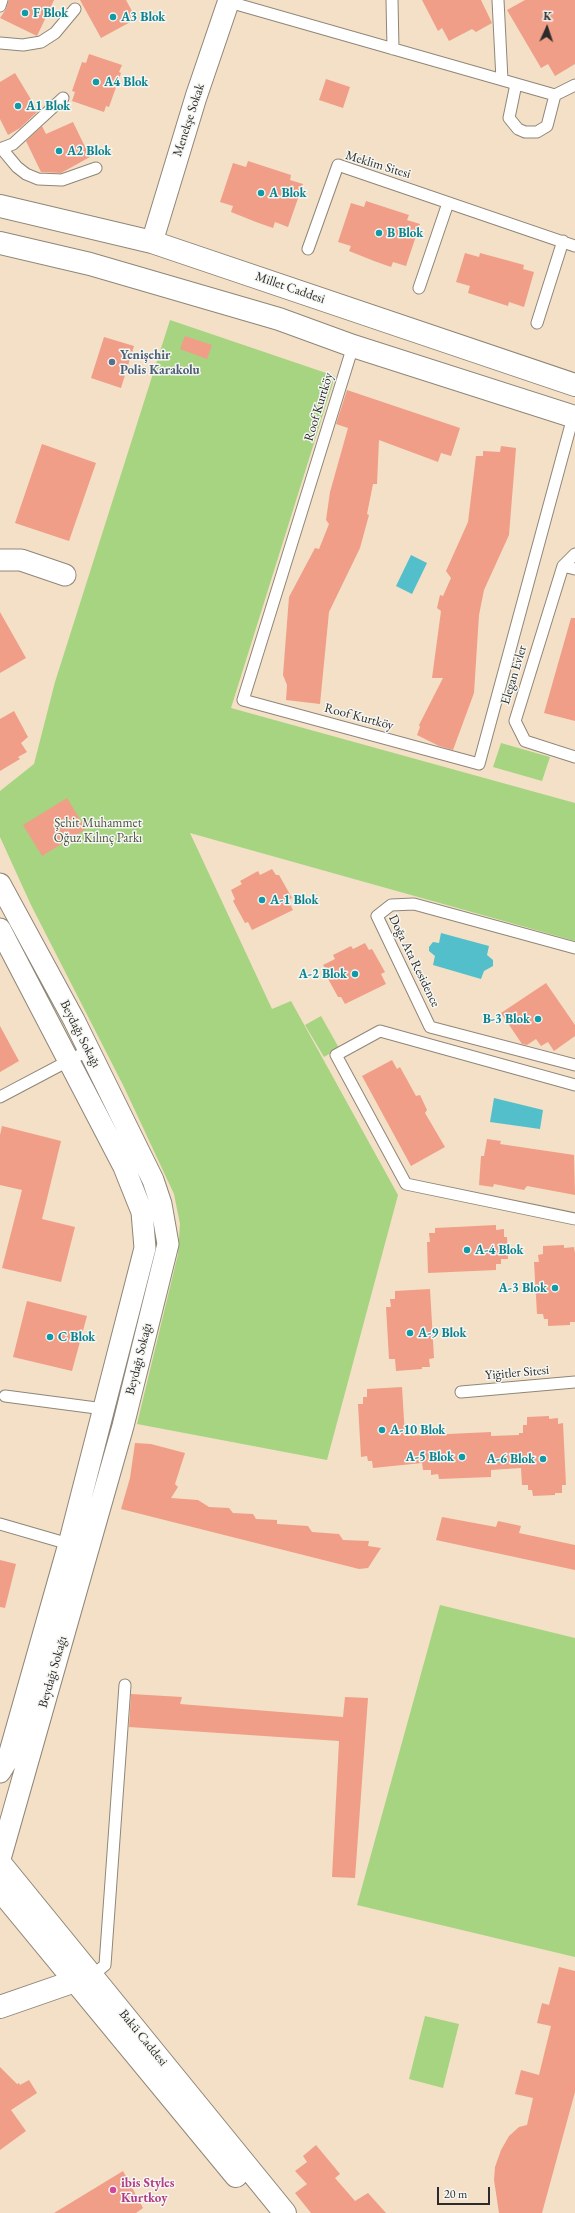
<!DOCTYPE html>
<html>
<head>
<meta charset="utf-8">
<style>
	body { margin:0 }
	#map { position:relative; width:575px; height:2213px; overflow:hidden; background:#f3e0c6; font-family:"EB Garamond",serif }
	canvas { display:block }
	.north { position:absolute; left:527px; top:8px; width:40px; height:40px; -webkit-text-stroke:3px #f6f6f2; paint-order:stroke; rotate:3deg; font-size:11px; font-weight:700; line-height:16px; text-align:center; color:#2b2b2b }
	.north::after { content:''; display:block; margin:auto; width:14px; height:18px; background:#2b2b2b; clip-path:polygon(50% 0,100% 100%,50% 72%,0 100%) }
	.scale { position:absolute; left:437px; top:2187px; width:53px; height:18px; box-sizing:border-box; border:2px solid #2b2b2b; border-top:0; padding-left:5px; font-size:12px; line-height:14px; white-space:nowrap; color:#2b2b2b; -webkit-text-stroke:3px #f6f6f2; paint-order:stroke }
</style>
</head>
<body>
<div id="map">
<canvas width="575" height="2213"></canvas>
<div class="north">K</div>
<div class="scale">20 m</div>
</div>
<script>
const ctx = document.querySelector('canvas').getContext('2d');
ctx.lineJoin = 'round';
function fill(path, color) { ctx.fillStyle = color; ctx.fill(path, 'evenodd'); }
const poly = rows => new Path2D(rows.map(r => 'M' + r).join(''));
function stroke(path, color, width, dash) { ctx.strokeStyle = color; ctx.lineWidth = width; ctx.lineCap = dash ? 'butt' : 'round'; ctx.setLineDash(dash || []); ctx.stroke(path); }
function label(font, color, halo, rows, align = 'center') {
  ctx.font = font + ' "EB Garamond",serif'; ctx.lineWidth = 3; ctx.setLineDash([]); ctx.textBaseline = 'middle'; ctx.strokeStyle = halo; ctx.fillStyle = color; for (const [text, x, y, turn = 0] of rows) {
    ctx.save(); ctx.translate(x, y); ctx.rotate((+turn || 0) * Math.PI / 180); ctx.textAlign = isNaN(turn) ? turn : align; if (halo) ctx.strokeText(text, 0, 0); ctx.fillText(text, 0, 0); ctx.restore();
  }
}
fill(poly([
	[170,320,335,376,231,708,575,803,575,941,190,833,272,1009,291,1001,398,1195,327,1460,137,1424,178,1254,180,1224,174,1194,124,1087,31,905,0,837,0,791,34,764,55,682],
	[501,743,550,757,542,781,493,767],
	[321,1016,339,1048,324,1057,305,1025],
	[440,1605,575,1638,575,1957,357,1905],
	[425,2016,459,2024,443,2088,409,2079]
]), '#a6d481');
fill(poly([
	[411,555,427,563,412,594,396,586],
	[441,933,489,946,487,955,493,960,493,966,484,971,481,979,433,965,435,956,429,951,429,947,433,942,439,943],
	[494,1098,543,1110,540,1129,490,1122]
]), '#52bfcb');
fill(poly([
	[9,0,54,0,37,36,0,18,6,9],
	[80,0,126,0,133,13,131,15,134,20,101,38],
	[422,0,481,0,492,23,476,32,472,29,449,41,442,28,438,31],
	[525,0,575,0,575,64,555,76,548,64,541,68,507,10],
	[89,54,122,65,119,72,121,73,109,107,106,106,104,112,72,101,75,92,72,91,82,62,86,63],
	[15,73,38,111,20,128,8,135,0,119,0,82],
	[326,79,350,87,343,108,319,100],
	[73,122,90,157,61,173,41,172,26,141,42,126,46,134],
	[248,161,291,175,290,180,303,184,288,227,275,222,273,228,256,222,231,212,233,206,220,202,233,163,246,167],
	[366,201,409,215,407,220,420,224,406,266,393,262,391,267,374,261,349,251,351,246,338,242,351,203,364,207],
	[465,253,479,257,480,253,506,260,524,265,523,269,534,272,524,307,509,302,508,306,468,293,470,286,456,282],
	[185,336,212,345,207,359,180,349],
	[104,337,134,346,121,388,91,378],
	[347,390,460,428,451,456,441,453,438,462,379,440,377,484,373,484,367,514,369,515,360,548,329,612,320,704,286,700,287,685,283,675,289,597,315,548,319,549,329,524,326,520,330,492,348,428,336,424],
	[42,444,96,463,69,541,15,523],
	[501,446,516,448,509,535,484,590,479,615,474,693,453,750,439,746,417,735,420,727,419,725,443,678,432,678,441,611,437,608,440,595,443,596,451,578,446,571,468,522,476,456,483,456,483,451,500,452],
	[0,612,26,658,0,673],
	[571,618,575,618,575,721,544,713],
	[14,711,28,737,21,743,27,752,18,757,20,759,0,771,0,719],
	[67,798,86,829,42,856,23,825],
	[272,869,276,875,279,875,292,898,288,900,293,910,252,930,248,922,245,923,233,901,235,899,231,890,242,884,240,881,258,871,260,875],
	[365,943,369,950,372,949,385,972,381,974,386,984,345,1004,341,997,338,997,326,975,329,974,323,965,335,959,333,955,351,946,353,949],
	[546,983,575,1025,575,1036,554,1051,548,1042,541,1046,536,1039,527,1045,522,1044,501,1013],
	[0,1026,19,1061,0,1072],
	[392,1060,397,1069,400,1067,416,1096,420,1095,427,1110,425,1113,445,1147,411,1166,362,1076],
	[2,1126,61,1141,42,1219,75,1227,61,1282,2,1268,22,1190,0,1185,0,1135],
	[487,1139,501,1141,500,1144,574,1155,575,1195,527,1186,524,1190,494,1184,493,1187,479,1185,481,1156,484,1156],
	[496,1225,496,1230,504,1229,504,1237,507,1237,508,1259,501,1259,501,1264,496,1264,496,1270,428,1273,427,1242,430,1242,429,1233,435,1233,435,1228],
	[564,1245,564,1248,574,1247,575,1253,575,1322,570,1322,570,1325,548,1326,548,1319,544,1319,543,1314,537,1314,534,1262,539,1262,538,1255,543,1254,543,1246],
	[430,1289,434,1358,429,1359,430,1367,422,1367,422,1369,396,1371,395,1359,389,1359,386,1307,391,1307,390,1299,395,1299,395,1291],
	[27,1301,87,1316,72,1371,13,1357],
	[402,1387,405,1436,491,1432,491,1436,519,1435,519,1433,523,1433,523,1425,527,1425,527,1417,549,1416,549,1419,558,1418,558,1424,563,1423,566,1485,562,1485,562,1493,555,1493,555,1495,533,1496,532,1490,528,1490,528,1485,522,1485,521,1468,491,1470,491,1477,439,1479,438,1474,431,1475,431,1470,423,1470,422,1463,373,1468,372,1461,368,1461,367,1456,361,1457,358,1404,363,1404,363,1397,367,1397,367,1389],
	[135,1443,151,1444,185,1453,175,1484,178,1487,171,1498,198,1500,209,1507,229,1508,233,1513,253,1514,256,1519,277,1520,277,1524,308,1526,312,1532,339,1534,343,1540,369,1541,368,1546,381,1548,368,1568,359,1569,121,1509,130,1478],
	[442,1517,496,1527,498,1521,521,1526,519,1533,575,1545,575,1570,436,1540],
	[0,1560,16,1564,5,1608,0,1607],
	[131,1694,182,1697,180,1704,343,1717,345,1697,368,1698,355,1878,332,1877,339,1741,129,1727],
	[559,1967,575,1971,575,2092,542,2213,499,2213,494,2180,495,2167,501,2150,509,2136,519,2127,527,2125,533,2098,515,2094,521,2070,539,2075,551,2026,537,2023,542,2003,549,2005],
	[0,2067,17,2084,19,2083,20,2085,29,2080,37,2093,11,2110,26,2131,0,2150],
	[316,2145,340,2174,335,2178,355,2201,368,2193,386,2213,311,2213,295,2193,307,2184,295,2171,307,2162,303,2156],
	[123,2171,143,2208,136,2213,54,2213]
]), '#f09e87');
const service = poly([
	[392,0,393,49],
	[498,0,502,80],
	[229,2,555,95,575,85],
	[0,6,2,0],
	[0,43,23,45,41,42,55,33,75,9],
	[516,84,509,118,518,129,525,132,537,132,547,126,555,95],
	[0,149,13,144,63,98],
	[2,149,17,167,26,174,38,179,62,180,96,168],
	[308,249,338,165,575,246],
	[419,288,448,203],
	[537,323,563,241],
	[353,346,243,700,479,764,573,417],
	[575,554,563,566,515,721,525,741,575,757],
	[563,566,575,569],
	[575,948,414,904,391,905,377,916,430,1027,575,1065],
	[575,1085,380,1031,336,1055,406,1184,575,1219],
	[0,1097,89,1050],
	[461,1392,575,1382],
	[5,1396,104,1409],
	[0,1524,69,1544],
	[92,1976,105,1965,125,1685]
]);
const minor = poly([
	[152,242,196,97,229,0],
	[0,560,21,560,65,575],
	[0,884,74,1020,153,1180,161,1204,168,1244,123,1426,0,1859],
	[0,929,124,1167,142,1212,145,1248,69,1544,8,1759,0,1772]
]);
const tertiary = poly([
	[0,2007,75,1981]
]);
const secondary = poly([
	[0,1863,285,2213],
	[0,1890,236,2176]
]);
const primary = poly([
	[0,206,152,242,575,385],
	[0,243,90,264,279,319,353,346,575,417]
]);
stroke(service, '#8f8678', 13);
stroke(minor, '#8f8678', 23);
stroke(tertiary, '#8f8678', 24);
stroke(secondary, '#8f8678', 24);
stroke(primary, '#8f8678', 24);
stroke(service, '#fff', 11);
stroke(minor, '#fff', 21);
stroke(tertiary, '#fff', 22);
stroke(secondary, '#fff', 22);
stroke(primary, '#fff', 22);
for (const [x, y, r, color] of [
	[25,13,4,"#0f9aa8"],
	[113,17,4,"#0f9aa8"],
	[96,82,4,"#0f9aa8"],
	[18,106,4,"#0f9aa8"],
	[59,151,4,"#0f9aa8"],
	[261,193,4,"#0f9aa8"],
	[379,233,4,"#0f9aa8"],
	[112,362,4,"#5c6f8a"],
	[262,900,4,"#0f9aa8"],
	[355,974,4,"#0f9aa8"],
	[538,1019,4,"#0f9aa8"],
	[467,1250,4,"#0f9aa8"],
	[555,1288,4,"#0f9aa8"],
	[410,1333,4,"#0f9aa8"],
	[50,1337,4,"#0f9aa8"],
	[382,1430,4,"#0f9aa8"],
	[462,1457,4,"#0f9aa8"],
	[543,1459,4,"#0f9aa8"],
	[113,2190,4,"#d1479c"]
]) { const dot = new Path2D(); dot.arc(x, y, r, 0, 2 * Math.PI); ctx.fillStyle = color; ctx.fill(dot); stroke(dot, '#f6f6f2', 1.5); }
label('bold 13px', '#0d838f', '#f6f6f2', [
	["F Blok",33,13],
	["A3 Blok",121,17],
	["A4 Blok",104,82],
	["A1 Blok",26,106],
	["A2 Blok",67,151],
	["A Blok",269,193],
	["B Blok",387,233],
	["A-1 Blok",270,900],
	["A-2 Blok",347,974,"right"],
	["B-3 Blok",530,1019,"right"],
	["A-4 Blok",475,1250],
	["A-3 Blok",547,1288,"right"],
	["A-9 Blok",418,1333],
	["C Blok",58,1337],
	["A-10 Blok",390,1430],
	["A-5 Blok",454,1457,"right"],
	["A-6 Blok",535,1459,"right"]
], 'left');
label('13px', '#2b2b2b', '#f6f6f2', [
	["Menekşe Sokak",189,120,-72],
	["Meklim Sitesi",378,165,17],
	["Millet Caddesi",290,288,19],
	["Roof Kurtköy",319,407,-73],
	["Elegan Evler",514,675,-73],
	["Roof Kurtköy",359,717,15],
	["Doğa Ata Residence",414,961,64],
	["Beydağı Sokağı",80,1034,63],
	["Beydağı Sokağı",139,1359,-76],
	["Yiğitler Sitesi",517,1373,-5],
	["Beydağı Sokağı",53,1672,-74],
	["Bakü Caddesi",143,2038,51]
]);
label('bold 13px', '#4e5e75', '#f6f6f2', [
	["Yenişehir",120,355],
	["Polis Karakolu",120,370]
], 'left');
label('13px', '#4a5540', '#f6f6f2', [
	["Şehit Muhammet",98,823],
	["Oğuz Kılınç Parkı",98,838]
]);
label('bold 13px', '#b23c85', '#f6f6f2', [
	["ibis Styles",121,2183],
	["Kurtkoy",121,2198]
], 'left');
</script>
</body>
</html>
